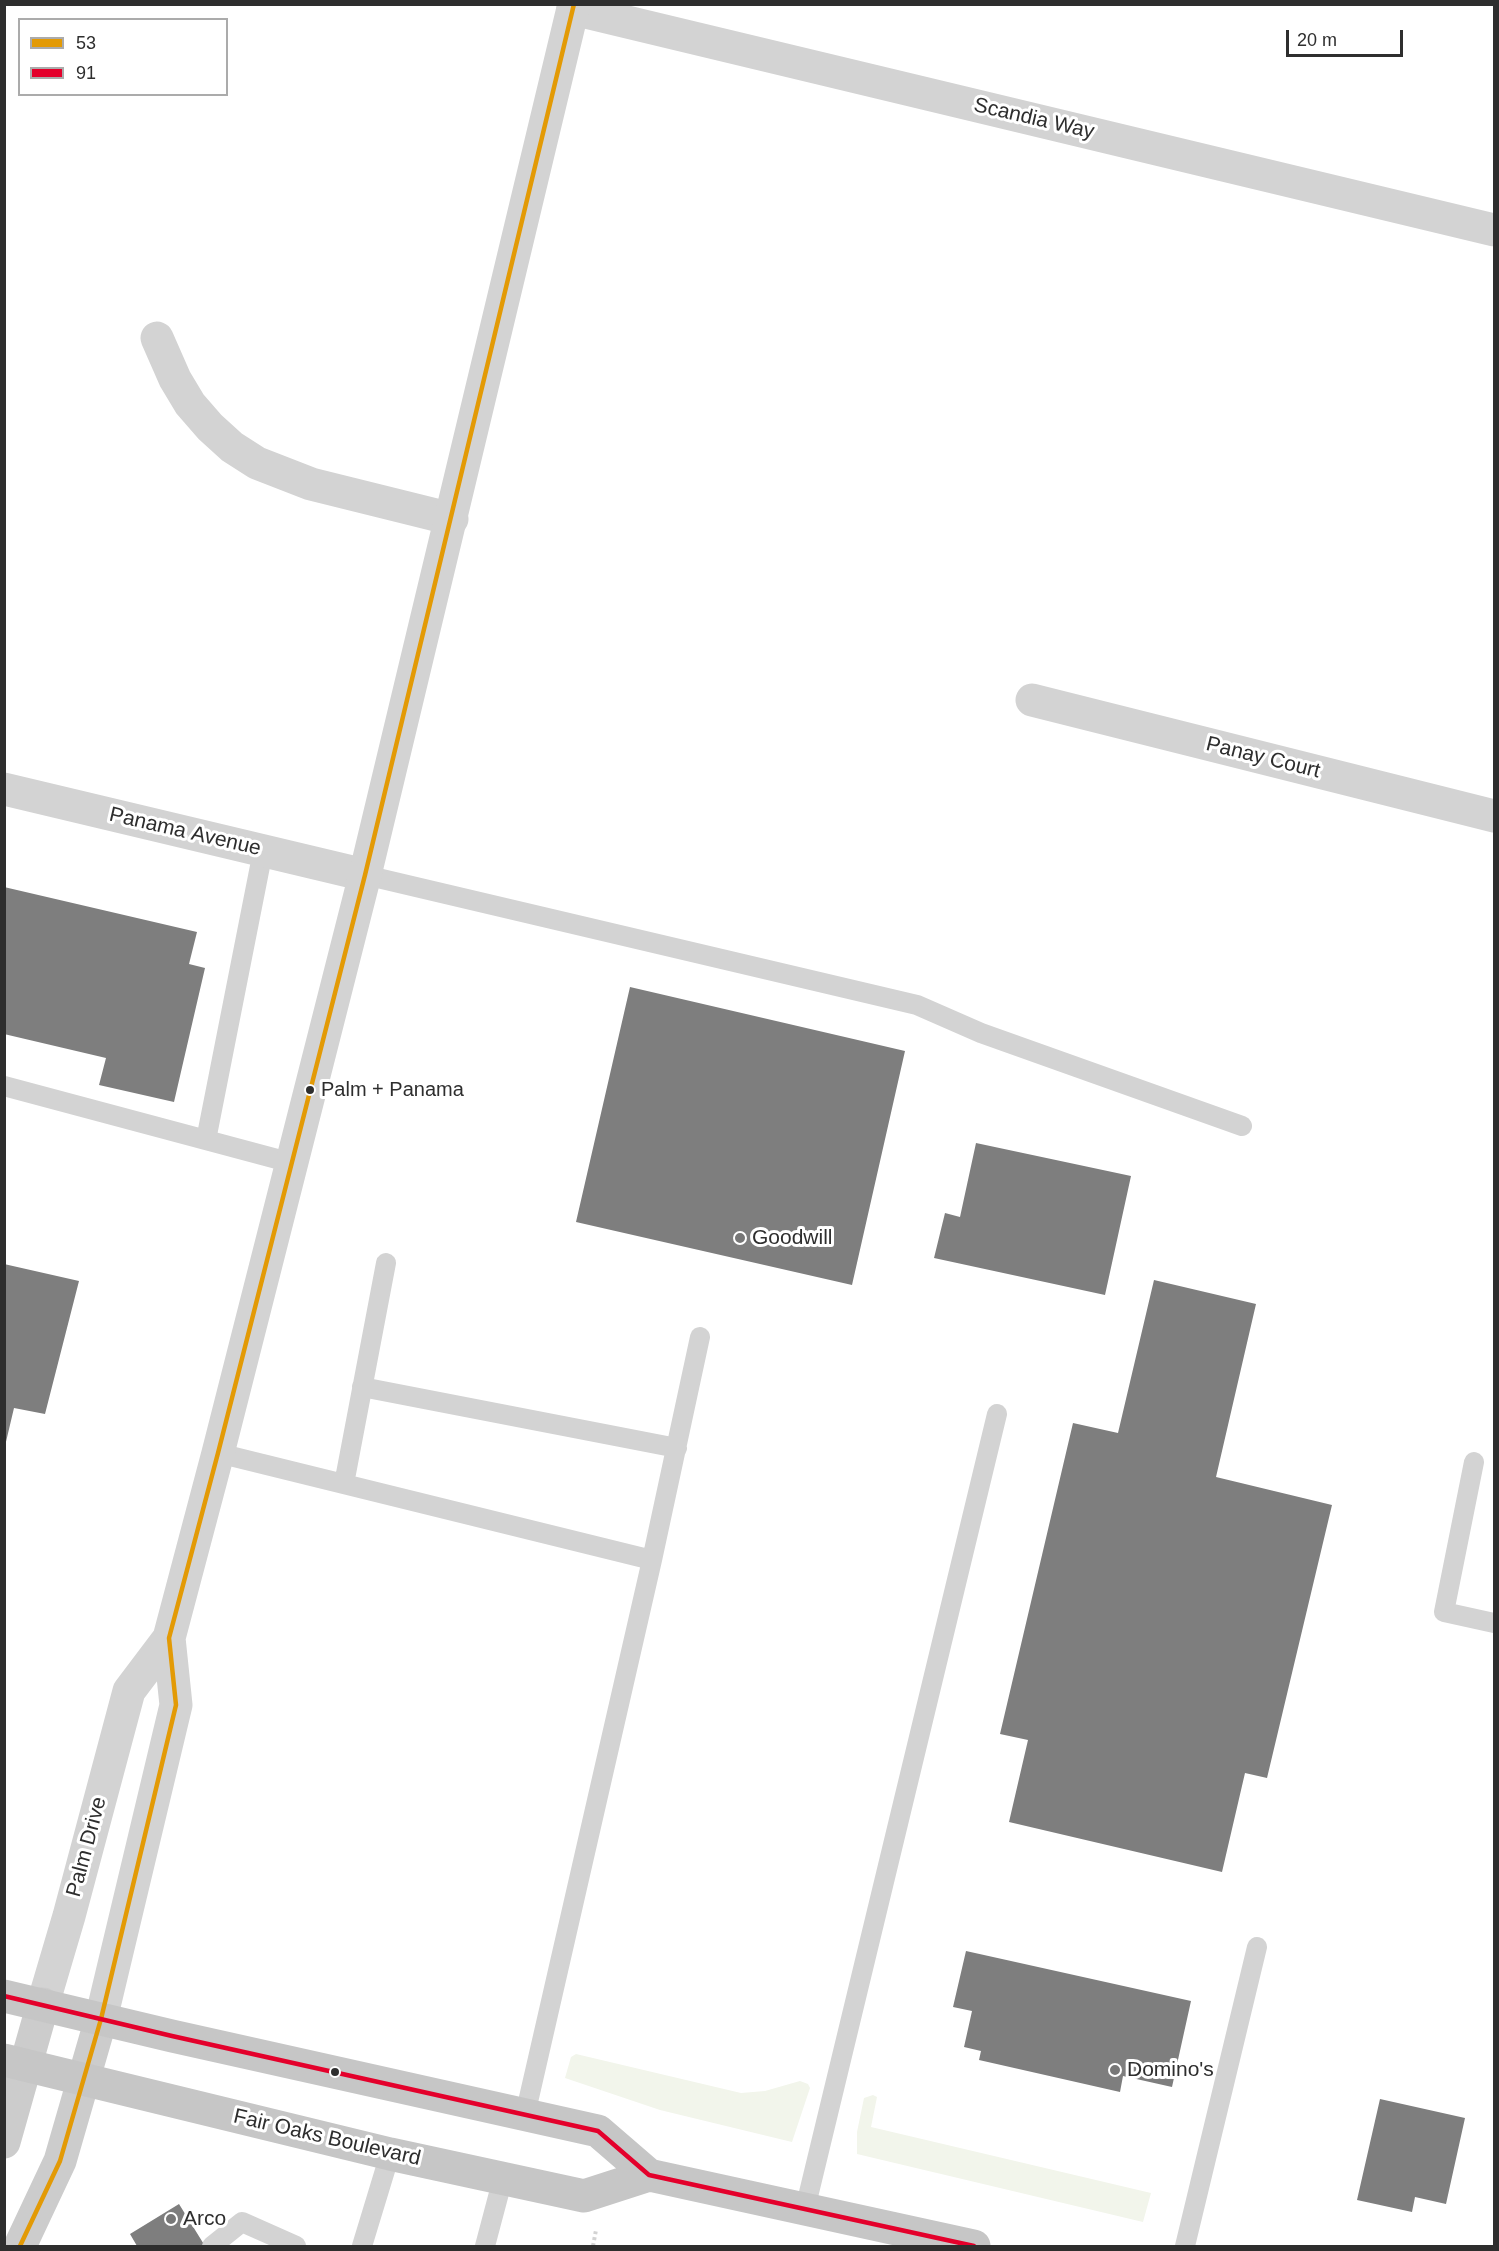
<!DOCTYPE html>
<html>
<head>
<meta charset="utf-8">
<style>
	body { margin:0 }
	#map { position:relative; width:1499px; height:2251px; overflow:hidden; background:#fff; font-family:Arial,sans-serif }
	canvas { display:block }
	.frame { position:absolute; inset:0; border:6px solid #2e2e2e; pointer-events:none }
	.legend { position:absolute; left:18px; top:18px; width:210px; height:78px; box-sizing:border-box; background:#fff; border:2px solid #ababab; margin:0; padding:8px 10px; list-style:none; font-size:18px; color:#2e2e2e }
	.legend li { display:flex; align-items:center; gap:12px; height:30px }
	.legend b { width:30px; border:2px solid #ababab }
	.scale { position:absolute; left:1286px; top:30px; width:117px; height:27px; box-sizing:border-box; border:3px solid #2e2e2e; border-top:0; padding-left:8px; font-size:18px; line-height:21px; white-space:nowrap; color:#2e2e2e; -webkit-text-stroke:4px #fff; paint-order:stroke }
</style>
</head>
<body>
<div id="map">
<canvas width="1499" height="2251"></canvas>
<div class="frame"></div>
<ul class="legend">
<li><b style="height:8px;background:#e39a05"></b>53</li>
<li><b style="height:8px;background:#e4002b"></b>91</li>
</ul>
<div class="scale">20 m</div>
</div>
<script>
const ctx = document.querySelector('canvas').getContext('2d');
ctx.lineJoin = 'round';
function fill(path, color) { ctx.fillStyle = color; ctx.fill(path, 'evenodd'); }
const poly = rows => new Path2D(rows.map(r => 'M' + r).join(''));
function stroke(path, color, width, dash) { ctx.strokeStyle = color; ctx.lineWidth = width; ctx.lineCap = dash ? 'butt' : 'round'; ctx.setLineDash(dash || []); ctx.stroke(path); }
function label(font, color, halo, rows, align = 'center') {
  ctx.font = font + ' Arial,sans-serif'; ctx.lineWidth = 6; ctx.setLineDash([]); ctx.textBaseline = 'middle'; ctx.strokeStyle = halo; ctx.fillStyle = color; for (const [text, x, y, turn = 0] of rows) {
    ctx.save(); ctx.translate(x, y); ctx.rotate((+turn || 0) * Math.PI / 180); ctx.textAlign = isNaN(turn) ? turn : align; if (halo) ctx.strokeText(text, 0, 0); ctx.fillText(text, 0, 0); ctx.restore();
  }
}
fill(poly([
	[576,2054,741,2093,765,2091,800,2081,808,2084,810,2088,792,2142,660,2110,565,2078,571,2057],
	[873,2095,877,2097,871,2127,1151,2193,1143,2222,857,2154,857,2132,864,2098]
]), '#f2f5eb');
fill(poly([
	[4,887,197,932,189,964,205,968,174,1102,99,1085,106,1058,4,1034],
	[630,987,905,1051,852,1285,576,1222],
	[976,1143,1131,1176,1105,1295,934,1258,945,1213,960,1217],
	[4,1264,79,1281,45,1414,14,1408,5,1446],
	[1154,1280,1256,1304,1216,1477,1332,1505,1267,1778,1245,1773,1222,1872,1009,1822,1028,1740,1000,1734,1073,1423,1118,1433],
	[966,1951,1191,2001,1172,2087,1123,2076,1120,2092,979,2060,981,2051,964,2047,972,2011,953,2007],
	[1380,2099,1465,2118,1446,2204,1415,2197,1412,2212,1357,2200],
	[179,2204,205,2246,137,2246,130,2234]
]), '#7e7e7e');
stroke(poly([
	[593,2246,596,2230]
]), '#d3d3d3', 4, [3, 3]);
stroke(poly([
	[365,875,917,1005,981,1033,1242,1126],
	[4,1086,292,1163],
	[206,1140,263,851],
	[362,1387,677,1448],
	[218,1453,652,1560],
	[1474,1462,1444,1612,1494,1623],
	[344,1484,386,1263],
	[525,2115,652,1560,700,1337],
	[805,2209,997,1414],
	[212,2246,242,2222,296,2246],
	[362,2246,390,2154],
	[485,2246,503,2178],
	[1185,2246,1257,1947]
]), '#d3d3d3', 20);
stroke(poly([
	[573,9,1494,230],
	[157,338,175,379,190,404,210,427,232,447,257,463,311,484,452,519],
	[1032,700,1494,816],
	[4,789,365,875]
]), '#d3d3d3', 33);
stroke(poly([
	[43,2004,69,1916,129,1691,169,1638],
	[101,2019,176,1705,169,1638,218,1453,365,875,574,4]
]), '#d3d3d3', 33);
stroke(poly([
	[4,2142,43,2004],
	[20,2246,60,2161,101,2019]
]), '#ccc', 33);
stroke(poly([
	[4,1996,172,2036,598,2131,649,2175,974,2246],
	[4,2060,390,2154,584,2196,649,2175]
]), '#c6c6c6', 33);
stroke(poly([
	[20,2246,60,2161,101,2019,176,1705,169,1638,218,1453,365,875,574,4]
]), '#e39a05', 4.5);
stroke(poly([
	[4,1996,172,2036,598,2131,649,2175,974,2246]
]), '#e4002b', 4.5);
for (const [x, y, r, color] of [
	[310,1090,5,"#2e2e2e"],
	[740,1238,6,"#777"],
	[1115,2070,6,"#777"],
	[335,2072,5,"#2e2e2e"],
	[171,2219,6,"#777"]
]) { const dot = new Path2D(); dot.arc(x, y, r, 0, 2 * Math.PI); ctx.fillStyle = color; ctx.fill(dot); stroke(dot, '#fff', 2); }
label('20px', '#2e2e2e', '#fff', [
	["Palm + Panama",321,1090]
], 'left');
label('21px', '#2e2e2e', '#fff', [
	["Scandia Way",1034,119,13],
	["Panay Court",1263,758,14],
	["Panama Avenue",185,832,13],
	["Palm Drive",87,1847,-75],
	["Fair Oaks Boulevard",327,2138,13]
]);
label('21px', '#2e2e2e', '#fff', [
	["Goodwill",752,1238],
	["Domino's",1127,2070],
	["Arco",183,2219]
], 'left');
</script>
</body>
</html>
